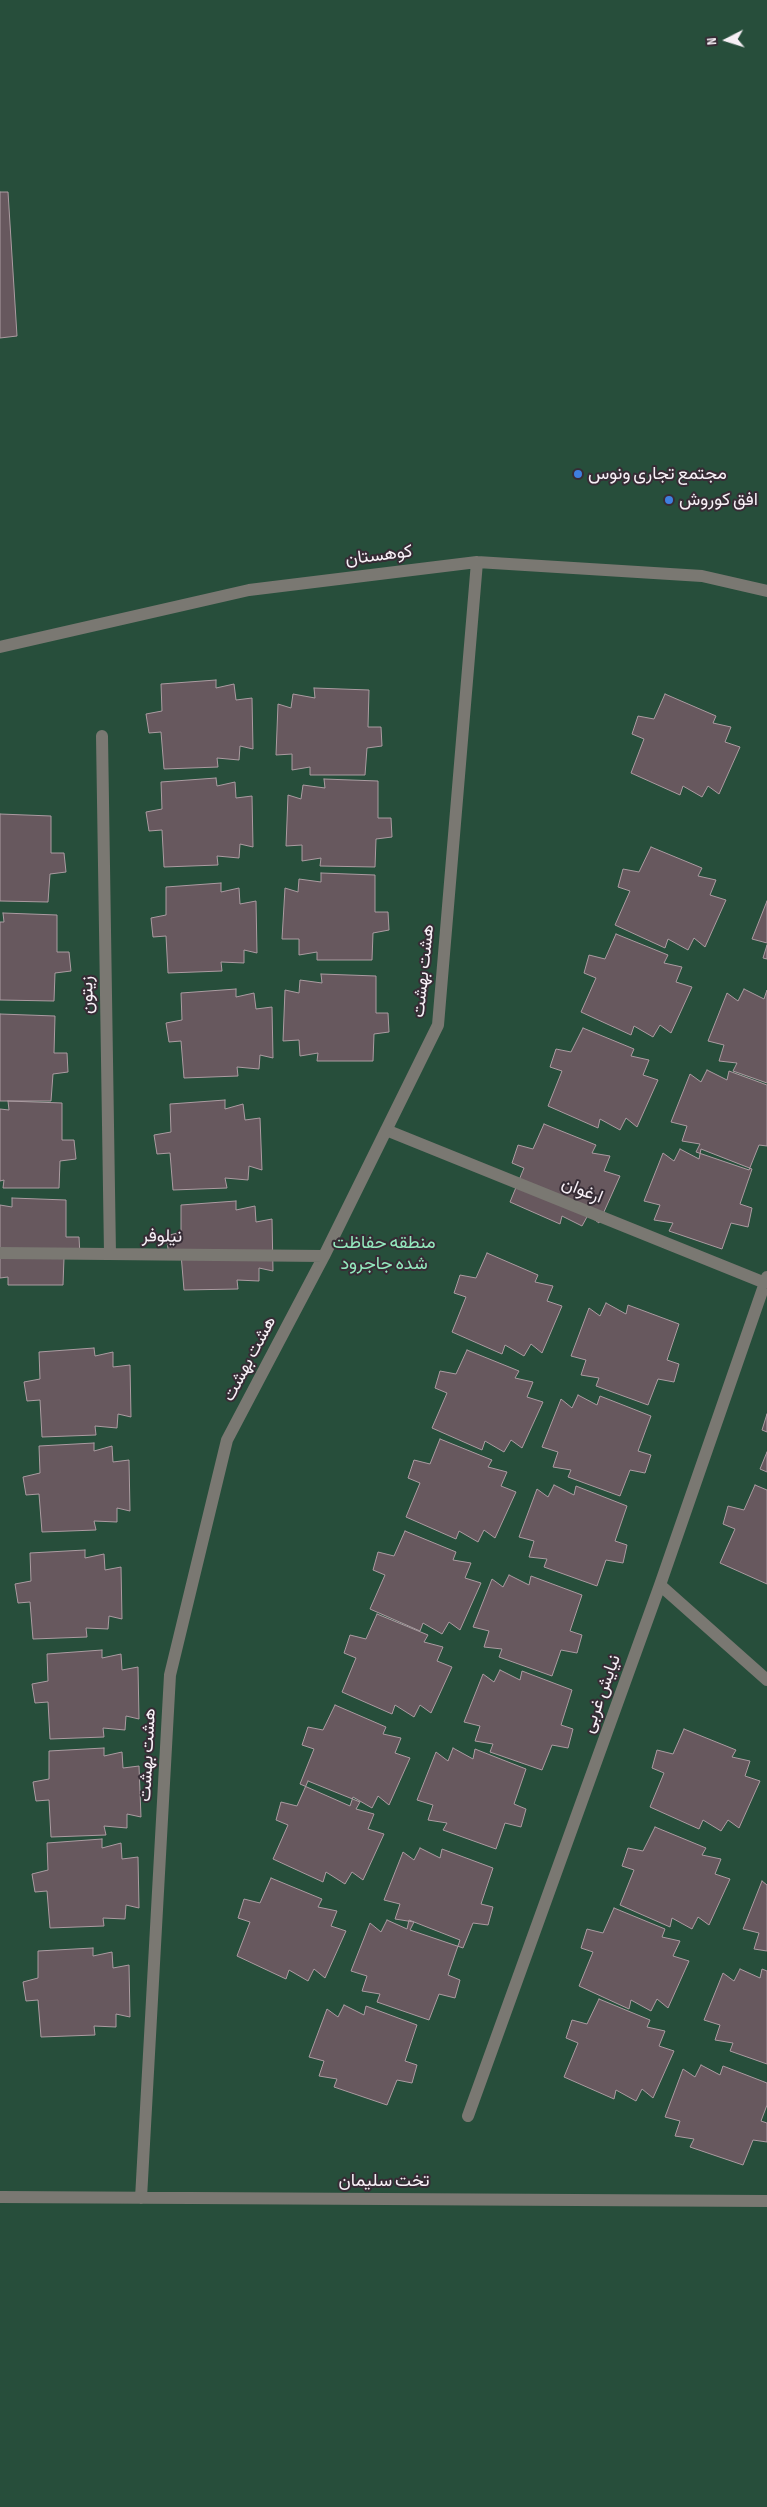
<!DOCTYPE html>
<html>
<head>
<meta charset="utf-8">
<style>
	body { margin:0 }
	#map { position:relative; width:767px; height:2507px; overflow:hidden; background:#362c35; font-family:"Sofia Sans Condensed",sans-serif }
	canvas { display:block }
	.north { position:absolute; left:702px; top:15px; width:50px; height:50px; -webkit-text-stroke:4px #362c35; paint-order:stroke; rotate:265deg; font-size:14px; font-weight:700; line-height:20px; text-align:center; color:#f7f0f6 }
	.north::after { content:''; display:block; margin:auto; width:18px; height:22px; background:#f7f0f6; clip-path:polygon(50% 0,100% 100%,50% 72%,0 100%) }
</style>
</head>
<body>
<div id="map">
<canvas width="767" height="2507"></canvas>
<div class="north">N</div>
</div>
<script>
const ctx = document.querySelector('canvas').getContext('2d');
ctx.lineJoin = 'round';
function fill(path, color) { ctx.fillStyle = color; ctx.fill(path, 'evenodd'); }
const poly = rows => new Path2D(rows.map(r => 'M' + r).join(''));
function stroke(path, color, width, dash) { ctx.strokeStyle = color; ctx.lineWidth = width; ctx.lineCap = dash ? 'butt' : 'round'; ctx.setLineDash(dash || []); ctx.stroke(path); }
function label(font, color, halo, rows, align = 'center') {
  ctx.font = font + ' "Sofia Sans Condensed",Vazirmatn,sans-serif'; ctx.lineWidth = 4; ctx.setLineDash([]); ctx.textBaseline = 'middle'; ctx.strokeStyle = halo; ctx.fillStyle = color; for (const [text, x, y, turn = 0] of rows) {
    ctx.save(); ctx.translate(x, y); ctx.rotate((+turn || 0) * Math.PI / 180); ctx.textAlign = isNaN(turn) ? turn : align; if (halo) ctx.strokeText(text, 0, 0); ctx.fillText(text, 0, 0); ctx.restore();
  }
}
fill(poly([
	[0,0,767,0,767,2507,0,2507]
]), '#274e3b');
const building = poly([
	[0,192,8,192,17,336,0,338,0,192],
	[216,680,216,688,234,684,236,700,252,698,253,749,240,746,239,760,217,758,218,767,164,769,161,732,149,733,146,714,162,711,161,684,216,680],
	[314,688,369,690,368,727,381,727,382,746,367,748,365,775,310,775,310,767,292,770,292,754,276,755,278,704,291,708,293,694,315,698,314,688],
	[665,694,716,716,713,723,731,727,725,742,740,747,719,794,708,786,702,797,683,786,680,795,631,773,644,739,632,734,638,716,654,719,665,694],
	[216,778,217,786,235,782,236,798,252,796,253,847,240,844,239,858,217,856,218,865,164,867,162,830,149,831,146,812,162,809,161,782,216,778],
	[324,779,378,781,378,818,391,818,392,837,376,839,375,867,320,866,321,858,302,861,302,845,286,846,288,795,301,799,303,785,325,788,324,779],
	[0,814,51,816,51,853,64,853,66,872,50,874,48,902,0,901,0,814],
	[651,847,702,868,698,876,716,880,710,895,726,900,705,947,694,938,688,950,668,939,665,948,615,925,630,891,618,887,623,869,639,872,651,847],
	[321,873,375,875,375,912,388,912,389,930,373,933,372,960,317,960,317,952,299,955,299,939,282,939,285,888,298,892,299,879,321,882,321,873],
	[221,883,221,892,239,888,240,904,256,901,257,953,244,950,244,963,221,962,222,971,168,973,166,936,153,937,151,918,166,915,166,887,221,883],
	[767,901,767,943,752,939,767,901],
	[3,913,57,915,57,952,69,952,71,971,55,973,54,1001,0,1000,0,922,4,922,3,913],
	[616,934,668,955,664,963,682,967,676,982,692,987,671,1033,660,1025,653,1037,634,1026,631,1035,581,1012,596,978,584,973,589,955,605,959,616,934],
	[767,945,767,959,763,958,767,945],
	[321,974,376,976,376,1013,388,1013,389,1032,374,1034,373,1061,317,1061,318,1053,300,1056,299,1040,283,1041,285,990,299,993,300,980,322,983,321,974],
	[236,989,236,997,254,993,256,1009,272,1007,273,1058,260,1055,259,1069,237,1067,238,1076,184,1078,181,1041,169,1042,166,1023,182,1020,181,993,236,989],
	[744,989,764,999,767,990,767,1083,733,1071,737,1063,719,1061,724,1045,708,1041,727,993,738,1001,744,989],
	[0,1014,55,1016,54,1053,67,1053,68,1072,53,1074,51,1101,0,1101,0,1014],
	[583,1028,634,1049,631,1056,649,1060,643,1075,658,1080,637,1127,626,1118,620,1130,600,1119,598,1128,548,1106,562,1071,550,1067,556,1049,571,1052,583,1028],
	[707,1070,727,1080,729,1071,767,1085,767,1146,759,1145,749,1170,696,1152,700,1144,682,1141,687,1126,671,1122,690,1074,701,1082,707,1070],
	[225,1100,225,1109,243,1104,245,1120,260,1118,262,1170,249,1166,248,1180,225,1178,227,1188,173,1190,170,1153,157,1154,154,1135,171,1132,170,1104,225,1100],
	[8,1101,62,1103,62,1140,74,1140,76,1159,60,1161,59,1188,3,1188,4,1180,0,1181,0,1109,9,1110,8,1101],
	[544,1124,596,1145,592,1153,610,1156,604,1171,620,1176,599,1223,588,1215,582,1226,562,1216,560,1224,510,1202,524,1168,512,1163,518,1145,533,1149,544,1124],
	[680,1149,699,1159,701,1149,752,1169,740,1204,752,1208,748,1227,731,1223,722,1249,669,1231,673,1223,654,1220,660,1205,644,1201,663,1153,674,1161,680,1149],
	[12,1198,66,1200,66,1237,79,1237,80,1256,64,1258,63,1285,8,1285,8,1277,0,1278,0,1205,12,1207,12,1198],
	[236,1201,236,1210,255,1206,256,1222,272,1219,273,1271,259,1268,259,1281,237,1280,238,1289,184,1290,181,1254,169,1255,166,1236,181,1232,181,1205,236,1201],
	[487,1253,538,1275,535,1282,553,1286,547,1301,562,1306,542,1353,531,1344,524,1356,505,1345,502,1354,452,1332,466,1297,454,1293,460,1275,476,1278,487,1253],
	[606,1303,626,1314,628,1305,679,1324,667,1360,679,1364,674,1382,658,1379,648,1405,596,1386,599,1378,581,1375,586,1360,571,1356,589,1308,600,1316,606,1303],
	[94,1348,95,1356,113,1352,113,1367,130,1365,131,1417,118,1414,117,1428,95,1426,96,1435,42,1437,40,1400,27,1401,24,1382,40,1379,39,1352,94,1348],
	[467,1350,519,1371,515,1378,533,1382,527,1397,543,1402,522,1448,511,1440,504,1452,485,1441,482,1450,432,1428,447,1393,435,1388,440,1371,456,1374,467,1350],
	[578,1395,597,1405,600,1396,651,1416,638,1451,651,1455,645,1473,630,1470,620,1496,568,1477,571,1470,553,1467,558,1452,542,1447,561,1399,572,1408,578,1395],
	[767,1414,767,1432,762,1430,767,1414],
	[440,1439,492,1460,488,1467,507,1472,501,1486,516,1492,495,1538,484,1530,478,1542,459,1531,456,1539,406,1517,420,1483,408,1478,414,1460,430,1464,440,1439],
	[94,1443,94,1451,112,1446,113,1462,129,1460,130,1511,117,1508,117,1522,94,1521,96,1530,42,1532,39,1494,26,1495,23,1477,40,1473,39,1446,94,1443],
	[767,1452,767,1472,760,1469,767,1452],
	[554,1485,574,1495,576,1486,627,1506,615,1541,627,1545,623,1563,606,1560,597,1586,544,1567,547,1559,529,1557,534,1541,519,1537,537,1489,548,1497,554,1485],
	[755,1485,767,1490,767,1584,720,1563,735,1529,723,1524,728,1506,744,1510,755,1485],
	[405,1531,456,1552,453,1560,471,1563,465,1578,481,1583,460,1630,449,1622,442,1634,423,1623,420,1631,370,1609,385,1575,373,1570,378,1552,394,1556,405,1531],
	[85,1550,85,1558,104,1554,105,1570,121,1567,122,1619,109,1616,108,1629,86,1628,87,1637,33,1639,30,1602,18,1603,15,1584,31,1581,30,1553,85,1550],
	[509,1575,529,1585,531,1576,582,1595,570,1631,582,1635,577,1653,561,1650,552,1676,499,1657,502,1649,484,1647,489,1631,473,1627,492,1579,503,1587,509,1575],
	[377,1614,428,1635,424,1642,443,1647,437,1661,452,1667,431,1713,420,1705,414,1717,395,1705,392,1714,342,1692,356,1658,344,1653,350,1635,366,1639,377,1614],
	[102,1650,102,1658,121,1654,122,1670,138,1667,139,1719,126,1716,125,1730,103,1728,104,1737,50,1739,48,1702,35,1703,32,1684,48,1681,47,1654,102,1650],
	[500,1670,520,1680,522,1671,572,1690,561,1725,573,1729,568,1748,552,1745,542,1770,490,1752,493,1744,475,1741,480,1726,464,1722,483,1674,494,1682,500,1670],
	[335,1705,386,1727,383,1734,401,1738,395,1753,410,1758,389,1805,378,1796,372,1808,353,1797,350,1806,300,1784,314,1749,302,1745,308,1727,323,1730,335,1705],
	[684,1729,736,1750,732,1757,750,1761,745,1776,760,1781,739,1828,728,1820,721,1831,703,1820,699,1829,650,1807,664,1773,652,1768,657,1750,673,1754,684,1729],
	[104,1748,104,1756,122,1752,123,1768,139,1766,141,1817,127,1814,127,1828,104,1826,106,1835,51,1837,49,1800,36,1801,33,1782,49,1779,49,1751,104,1748],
	[453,1748,473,1759,475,1749,526,1769,514,1804,526,1809,521,1827,505,1823,496,1849,443,1830,447,1823,428,1820,433,1805,417,1800,436,1752,448,1761,453,1748],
	[308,1781,360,1802,356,1809,374,1814,368,1829,384,1834,363,1880,352,1872,345,1884,326,1872,323,1882,273,1859,288,1825,276,1820,281,1802,297,1806,308,1781],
	[655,1827,706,1848,702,1855,721,1859,715,1874,730,1879,709,1925,698,1917,692,1929,672,1918,670,1927,620,1905,634,1870,622,1866,628,1848,643,1851,655,1827],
	[102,1839,102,1848,121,1843,122,1859,138,1857,139,1908,126,1905,125,1919,103,1918,104,1926,50,1928,47,1891,35,1892,32,1874,48,1870,47,1843,102,1839],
	[420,1848,440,1858,442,1849,493,1868,481,1904,493,1907,488,1925,473,1923,463,1948,410,1930,414,1922,395,1919,400,1904,384,1900,403,1852,414,1860,420,1848],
	[271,1878,322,1899,318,1907,337,1911,331,1926,346,1931,325,1978,314,1969,308,1981,289,1970,286,1979,237,1956,250,1922,238,1918,244,1899,260,1903,271,1878],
	[762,1881,767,1885,767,1951,754,1949,759,1933,743,1929,762,1881],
	[614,1908,665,1929,662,1937,680,1941,673,1956,689,1961,668,2008,657,1999,651,2011,631,2000,629,2009,579,1986,593,1952,581,1948,587,1929,603,1933,614,1908],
	[387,1920,407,1929,409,1920,460,1940,448,1975,460,1980,455,1998,439,1994,429,2020,377,2002,380,1994,362,1991,367,1976,351,1971,370,1923,381,1932,387,1920],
	[93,1948,93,1956,112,1952,113,1968,129,1965,130,2017,116,2014,116,2027,94,2026,95,2035,41,2037,38,2000,26,2001,23,1982,38,1978,38,1951,93,1948],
	[740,1969,760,1978,762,1969,767,1971,767,2064,730,2051,733,2043,715,2040,720,2025,704,2020,723,1973,734,1981,740,1969],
	[599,1999,650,2020,647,2027,665,2031,659,2046,674,2051,653,2098,642,2089,636,2101,616,2090,614,2099,564,2077,578,2043,566,2038,572,2020,587,2024,599,1999],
	[344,2005,364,2015,366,2006,417,2025,405,2061,417,2065,412,2083,397,2080,387,2105,334,2087,337,2079,319,2076,324,2061,309,2057,327,2009,338,2017,344,2005],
	[701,2065,720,2075,723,2066,767,2083,767,2105,761,2121,767,2123,767,2142,753,2140,743,2165,690,2147,694,2139,675,2136,680,2121,665,2117,683,2069,695,2077,701,2065]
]);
fill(building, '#67585e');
stroke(building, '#ab9ba1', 1);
stroke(poly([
	[0,647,249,590,477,562,702,576,767,591],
	[102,736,110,1254],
	[386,1130,765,1283],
	[0,1253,324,1256],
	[660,1585,767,1680],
	[468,2116,660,1585,767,1277],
	[0,2197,767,2201],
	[141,2198,170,1675,227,1440,324,1256,438,1025,477,562]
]), '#7a7872', 12);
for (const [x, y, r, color] of [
	[578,474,5,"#3f7fe0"],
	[669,500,5,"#3f7fe0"]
]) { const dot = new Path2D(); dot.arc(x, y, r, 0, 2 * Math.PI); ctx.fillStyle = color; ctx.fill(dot); stroke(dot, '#362c35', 2); }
label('18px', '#f7f0f6', '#362c35', [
	["مجتمع تجاری ونوس",588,474],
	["افق کوروش",679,500]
], 'left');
label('18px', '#f7f0f6', '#362c35', [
	["کوهستان",379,556,-7],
	["هشت بهشت",424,971,-84],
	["زیتون",88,995,-91],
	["ارغوان",582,1191,22],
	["نیلوفر",162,1237,1],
	["هشت بهشت",250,1359,-62],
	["نیایش غربی",602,1694,-70],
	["هشت بهشت",148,1755,-87],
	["تخت سلیمان",384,2181]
]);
label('18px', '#94e9be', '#362c35', [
	["منطقه حفاظت",384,1243],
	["شده جاجرود",384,1264]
]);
</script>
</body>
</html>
